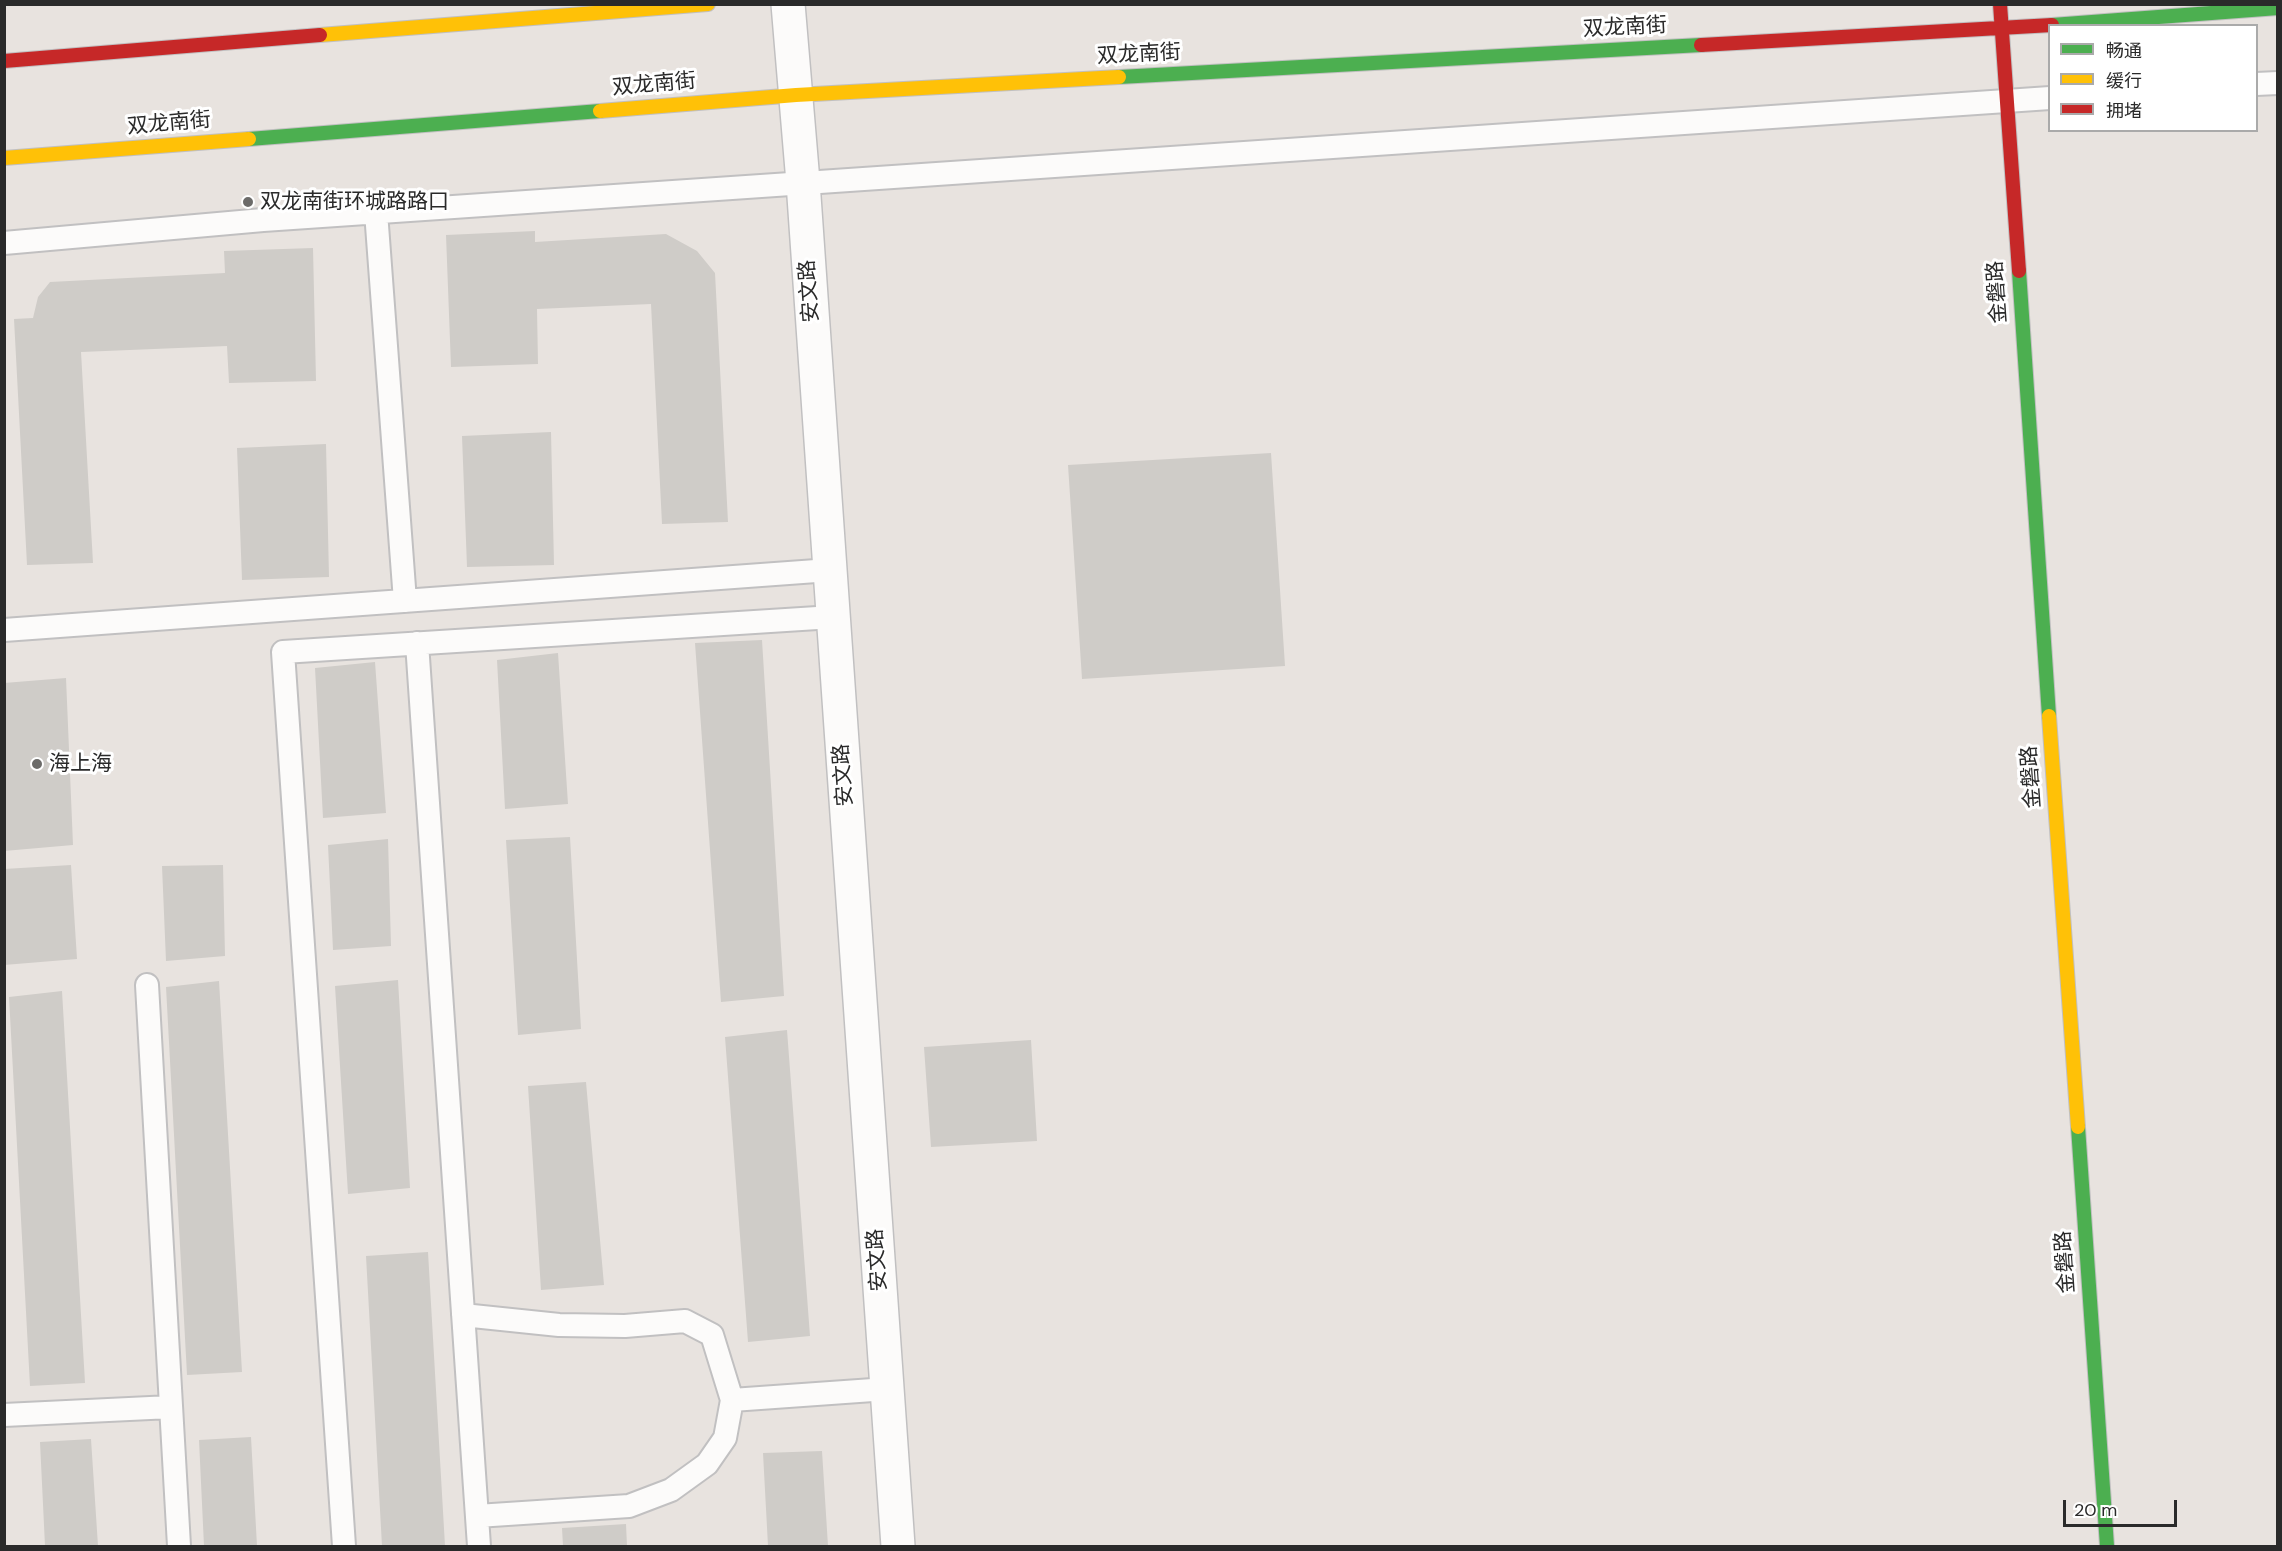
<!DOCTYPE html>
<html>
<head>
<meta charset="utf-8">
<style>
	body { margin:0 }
	#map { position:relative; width:2282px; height:1551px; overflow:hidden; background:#e8e3df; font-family:"DM Sans","Noto Sans SC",sans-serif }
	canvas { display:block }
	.frame { position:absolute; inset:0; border:6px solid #2a2a2a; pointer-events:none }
	.legend { position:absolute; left:2048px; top:24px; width:210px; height:108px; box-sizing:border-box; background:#fff; border:2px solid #aaa; margin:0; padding:8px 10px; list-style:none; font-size:18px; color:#2a2a2a }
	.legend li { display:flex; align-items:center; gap:12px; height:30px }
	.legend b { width:30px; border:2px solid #aaa }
	.scale { position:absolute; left:2063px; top:1500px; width:114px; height:27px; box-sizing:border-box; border:3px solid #2a2a2a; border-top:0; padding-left:8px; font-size:18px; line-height:21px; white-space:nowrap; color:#2a2a2a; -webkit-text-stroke:4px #fff; paint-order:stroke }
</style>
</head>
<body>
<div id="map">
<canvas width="2282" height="1551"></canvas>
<div class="frame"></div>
<ul class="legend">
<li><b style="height:8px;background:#4caf50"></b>畅通</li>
<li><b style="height:8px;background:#ffc107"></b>缓行</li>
<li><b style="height:8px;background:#c62828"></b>拥堵</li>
</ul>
<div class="scale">20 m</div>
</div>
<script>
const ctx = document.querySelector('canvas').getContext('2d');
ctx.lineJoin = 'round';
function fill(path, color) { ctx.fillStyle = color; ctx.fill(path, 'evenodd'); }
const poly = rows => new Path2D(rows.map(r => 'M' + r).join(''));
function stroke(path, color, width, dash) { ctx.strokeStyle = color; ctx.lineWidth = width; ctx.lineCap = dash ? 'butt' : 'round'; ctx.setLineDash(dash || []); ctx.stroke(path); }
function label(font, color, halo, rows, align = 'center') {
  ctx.font = font + ' "DM Sans","Noto Sans SC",sans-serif'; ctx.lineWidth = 6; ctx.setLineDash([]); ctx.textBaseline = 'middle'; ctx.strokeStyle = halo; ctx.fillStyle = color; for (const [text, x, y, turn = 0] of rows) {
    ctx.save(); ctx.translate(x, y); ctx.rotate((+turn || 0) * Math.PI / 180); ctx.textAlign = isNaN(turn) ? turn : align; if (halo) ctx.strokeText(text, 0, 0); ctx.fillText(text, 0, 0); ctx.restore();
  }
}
fill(poly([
	[535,231,535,242,666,234,697,251,715,273,728,522,662,524,651,304,537,309,538,364,451,367,446,235],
	[313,248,316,381,229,383,227,346,81,352,93,563,27,565,14,319,33,318,38,297,50,282,225,273,224,251],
	[551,432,554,565,467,567,462,436],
	[326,444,329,577,242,580,237,448],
	[1271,453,1285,666,1082,679,1068,465],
	[762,640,784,996,721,1002,695,643],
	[558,653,568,804,505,809,497,660],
	[375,662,386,813,323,818,315,668],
	[66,678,73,845,4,851,4,683],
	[570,837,581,1029,518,1035,506,840],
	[388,839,391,946,333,950,328,845],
	[71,865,77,959,4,965,4,869],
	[223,865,225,956,166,961,162,866],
	[398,980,410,1188,348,1194,335,986],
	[219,981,242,1372,187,1375,166,987],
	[62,991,85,1383,30,1386,9,997],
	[787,1030,810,1336,748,1342,725,1037],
	[1031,1040,1037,1141,931,1147,924,1047],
	[586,1082,604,1285,541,1290,528,1086],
	[428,1252,445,1546,382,1546,366,1256],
	[251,1437,257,1546,204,1546,199,1440],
	[91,1439,98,1546,45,1546,40,1442],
	[822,1451,828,1546,768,1546,763,1453],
	[626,1524,627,1546,563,1546,562,1528]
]), '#cfccc8');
const lane = poly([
	[2256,84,2278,83],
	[376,212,405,601],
	[4,243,263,220,2050,98],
	[4,630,830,570],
	[417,643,479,1546],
	[147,985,179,1546],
	[463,1315,559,1325,625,1326,685,1321,712,1335,732,1400,725,1438,707,1464,671,1490,629,1506,477,1516],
	[732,1400,887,1389],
	[4,1415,171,1407],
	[344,1546,283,652,833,617]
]);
const street = poly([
	[788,4,803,182,898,1546]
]);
const fast = poly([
	[2052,25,2278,8],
	[1119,77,1701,45],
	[249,139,600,111],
	[2019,271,2049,716],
	[2078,1127,2107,1546]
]);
const slow = poly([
	[320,35,708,4],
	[600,111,796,95,1119,77],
	[4,158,249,139],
	[2049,716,2078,1127]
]);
const jam = poly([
	[2000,4,2019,271],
	[1701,45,2052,25],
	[4,61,320,35]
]);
stroke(lane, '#c1c0c1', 26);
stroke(street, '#c1c0c1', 36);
stroke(fast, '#c1c0c1', 16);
stroke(slow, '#c1c0c1', 16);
stroke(jam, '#c1c0c1', 16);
stroke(lane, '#fcfbfa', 22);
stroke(street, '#fcfbfa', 33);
stroke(fast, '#4caf50', 14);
stroke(slow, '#ffc107', 14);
stroke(jam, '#c62828', 14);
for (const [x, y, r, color] of [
	[248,202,6,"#6c6b69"],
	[37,764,6,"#6c6b69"]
]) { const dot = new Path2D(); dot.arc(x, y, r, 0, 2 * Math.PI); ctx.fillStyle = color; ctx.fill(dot); stroke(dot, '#fff', 2); }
label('21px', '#2a2a2a', '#fff', [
	["双龙南街",1625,28,-3],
	["双龙南街",1139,55,-3],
	["双龙南街",654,85,-5],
	["双龙南街",169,124,-5],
	["安文路",810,291,-94],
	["金磐路",1998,292,-94],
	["安文路",844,775,-94],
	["金磐路",2032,777,-94],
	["安文路",878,1260,-94],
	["金磐路",2066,1262,-94]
]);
label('21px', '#2a2a2a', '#fff', [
	["双龙南街环城路路口",260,202],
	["海上海",49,764]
], 'left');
</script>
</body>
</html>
